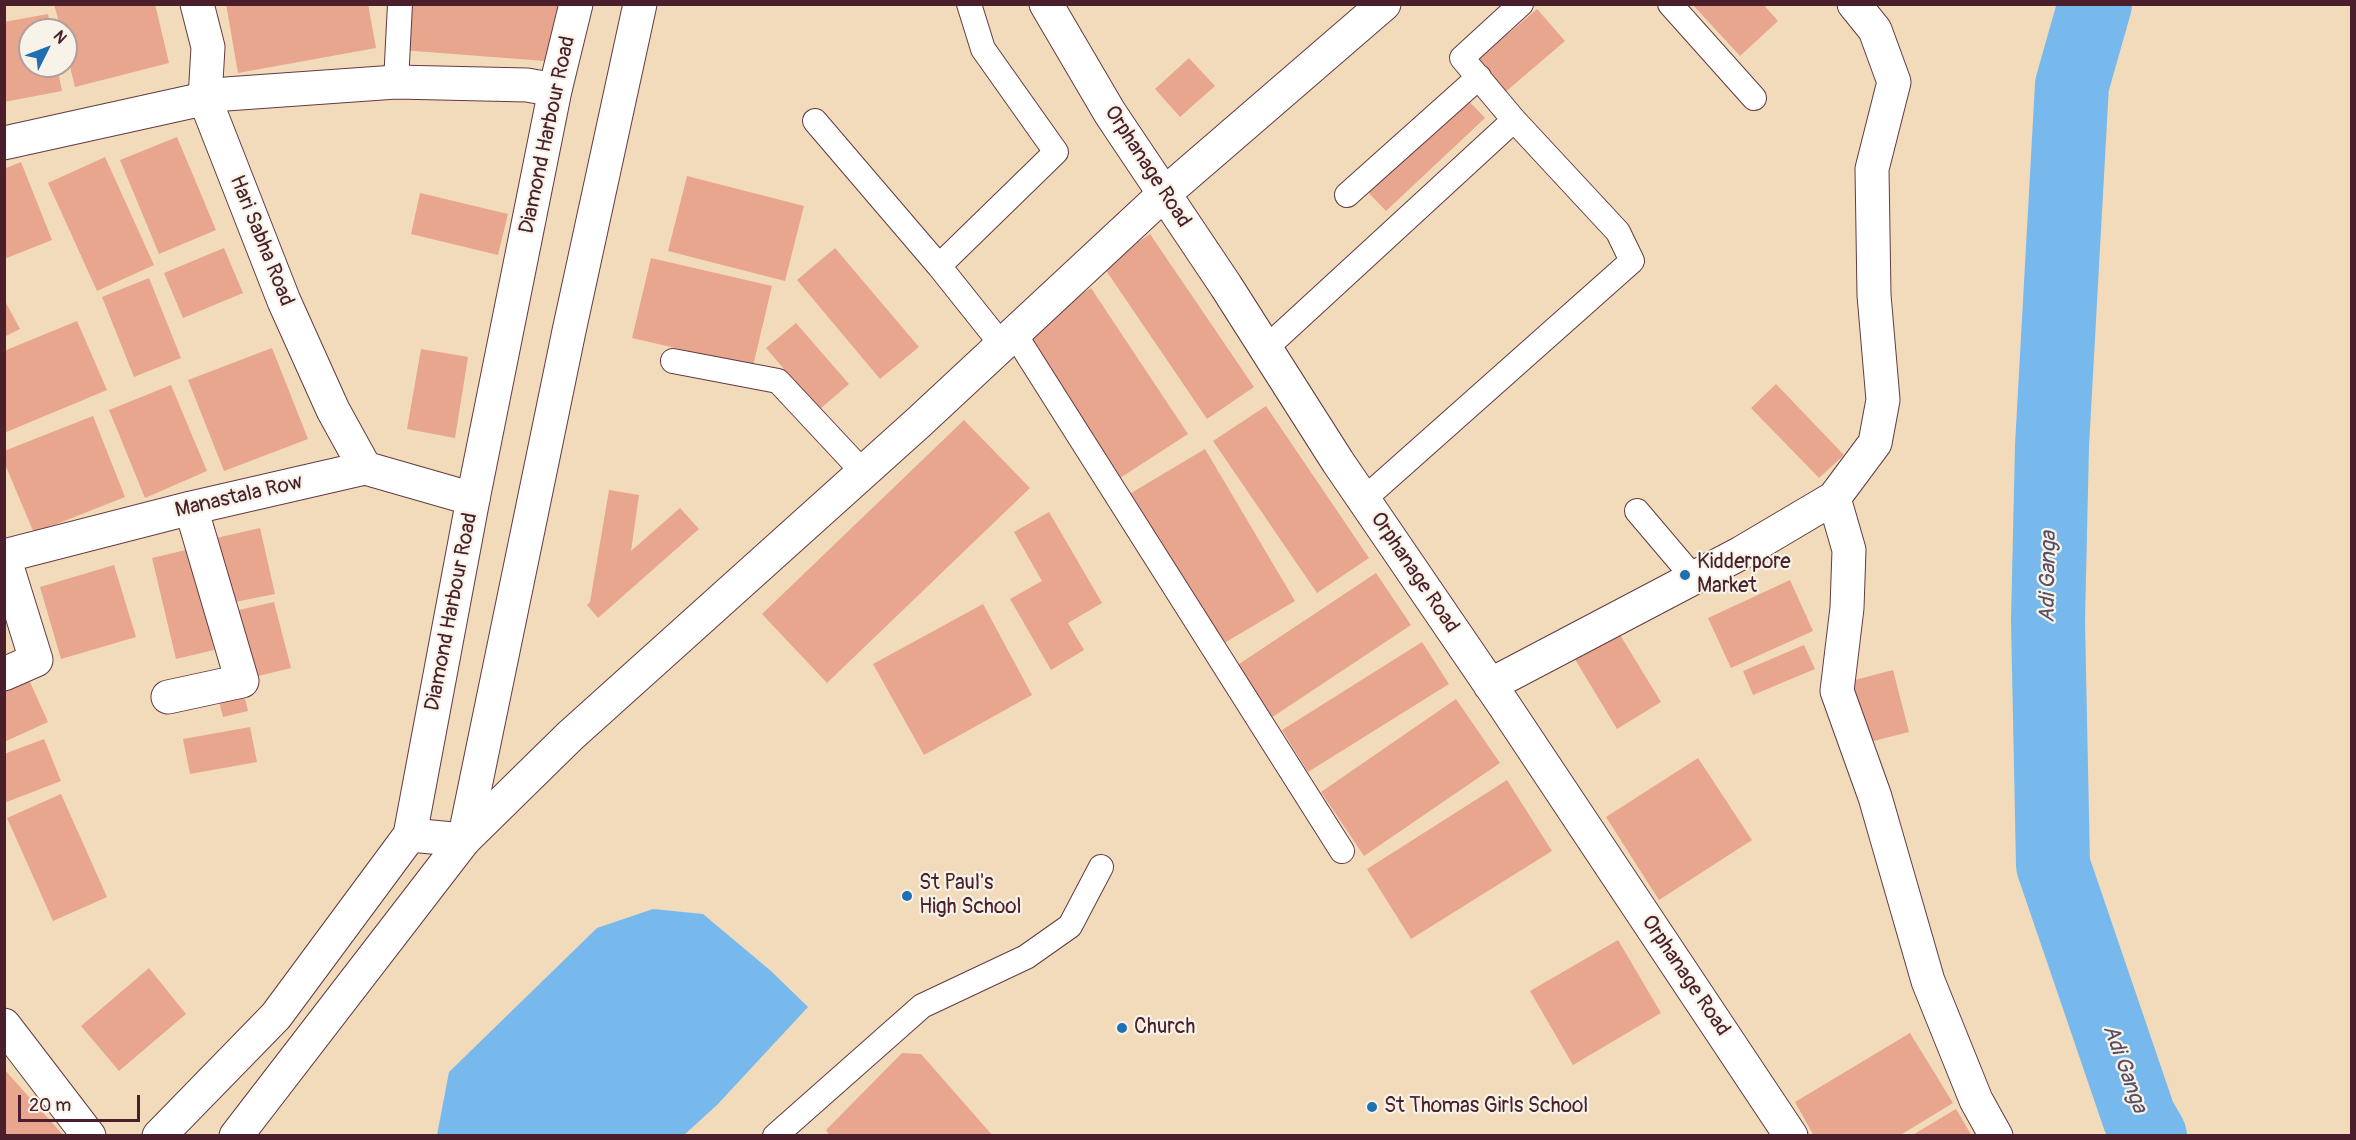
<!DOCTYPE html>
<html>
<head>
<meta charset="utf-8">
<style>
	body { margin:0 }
	#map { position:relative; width:2356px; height:1140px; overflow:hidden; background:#f2dbbb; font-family:Pangolin,sans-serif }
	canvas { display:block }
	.frame { position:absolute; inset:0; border:6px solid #4a1f2b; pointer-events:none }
	.north { position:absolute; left:18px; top:18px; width:60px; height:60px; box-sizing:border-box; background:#f7f3e8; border:2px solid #b29e9c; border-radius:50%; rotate:48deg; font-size:16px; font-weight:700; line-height:24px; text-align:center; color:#4a1f2b }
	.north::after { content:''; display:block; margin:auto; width:21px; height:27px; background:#1f6fb2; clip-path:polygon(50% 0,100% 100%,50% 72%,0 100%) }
	.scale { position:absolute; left:18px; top:1095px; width:122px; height:27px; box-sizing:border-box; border:3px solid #4a1f2b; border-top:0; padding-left:8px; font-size:18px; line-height:21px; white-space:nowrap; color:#4a1f2b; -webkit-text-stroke:4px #f7f3e8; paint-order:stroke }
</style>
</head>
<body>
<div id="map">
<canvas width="2356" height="1140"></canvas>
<div class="frame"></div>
<div class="north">N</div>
<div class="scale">20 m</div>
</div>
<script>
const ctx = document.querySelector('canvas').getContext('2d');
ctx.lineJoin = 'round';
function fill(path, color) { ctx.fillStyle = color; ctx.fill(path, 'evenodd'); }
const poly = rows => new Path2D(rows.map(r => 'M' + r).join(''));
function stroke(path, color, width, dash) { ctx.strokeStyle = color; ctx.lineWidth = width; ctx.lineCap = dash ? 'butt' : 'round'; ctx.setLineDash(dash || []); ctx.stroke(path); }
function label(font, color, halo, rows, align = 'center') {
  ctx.font = font + ' Pangolin,sans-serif'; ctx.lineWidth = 4.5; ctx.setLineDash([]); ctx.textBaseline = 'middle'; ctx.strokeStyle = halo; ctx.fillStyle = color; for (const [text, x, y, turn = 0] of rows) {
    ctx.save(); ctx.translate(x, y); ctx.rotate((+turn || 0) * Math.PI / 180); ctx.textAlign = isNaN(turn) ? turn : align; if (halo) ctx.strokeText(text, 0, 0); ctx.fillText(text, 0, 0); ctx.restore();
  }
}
fill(poly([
	[653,909,703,914,771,971,808,1007,717,1105,684,1135,437,1135,449,1072,597,928]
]), '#78b9ed');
stroke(poly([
	[2095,4,2072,85,2052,446,2048,621,2053,865,2139,1117,2150,1136]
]), '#78b9ed', 74);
fill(poly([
	[54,4,155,4,169,63,75,87,66,50,66,30,61,30],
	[226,4,368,4,376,48,238,73],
	[404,4,562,4,558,62,401,50],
	[1692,4,1763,4,1778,21,1740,56],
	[1537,9,1565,41,1503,94,1475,62],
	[48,14,51,30,30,30,30,66,57,66,62,91,4,102,4,22],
	[1189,58,1215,86,1180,117,1155,89],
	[1463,95,1485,118,1386,211,1364,188],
	[177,137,216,230,159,254,120,160],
	[105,157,154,265,97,291,48,183],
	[21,162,52,240,4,259,4,169],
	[687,176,804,206,785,281,668,251],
	[420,193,508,214,498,255,411,234],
	[1150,234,1254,387,1207,419,1103,266],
	[224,248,243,293,183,318,164,273],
	[835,248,919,347,880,379,797,280],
	[651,258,772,286,753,366,632,338],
	[149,278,181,358,134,377,102,297],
	[1091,288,1188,434,1117,480,1021,334],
	[4,299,20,329,4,337],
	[77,321,107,390,4,433,4,351],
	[796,323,849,384,819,410,766,348],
	[272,348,308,439,224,471,188,380],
	[421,349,468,357,455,438,407,429],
	[1776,384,1844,455,1819,478,1751,408],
	[171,385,207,471,145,498,109,410],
	[1266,406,1369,558,1317,593,1213,441],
	[93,416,125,497,34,533,4,462,4,451],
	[964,420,1030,488,827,683,762,614],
	[1205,449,1295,601,1216,648,1126,496],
	[609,490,639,495,631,551,680,508,699,529,598,618,587,605,590,602],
	[1049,512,1102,603,1068,623,1084,650,1051,670,1010,599,1042,581,1014,532],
	[260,528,275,594,230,603,216,538],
	[190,549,214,650,176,659,152,558],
	[114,565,136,637,61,659,40,587],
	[1376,573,1411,625,1268,720,1233,668],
	[1790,580,1813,631,1731,668,1708,618],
	[274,602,291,668,246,679,230,612],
	[983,604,1032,695,924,755,873,664],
	[1614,625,1661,702,1617,729,1570,651],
	[1422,642,1449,684,1308,772,1282,730],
	[1804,645,1815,669,1753,695,1743,671],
	[1893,670,1909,732,1866,743,1851,681],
	[25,671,48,722,4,742,4,681],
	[242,686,248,711,223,717,217,693],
	[1456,699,1500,763,1364,856,1321,792],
	[250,727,257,762,190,774,183,739],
	[44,739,61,781,4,803,4,754],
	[1698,758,1752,840,1659,900,1606,817],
	[1507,780,1552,851,1411,939,1367,869],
	[61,794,107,897,53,921,7,818],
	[1618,940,1661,1013,1573,1065,1530,991],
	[149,968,186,1014,119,1071,81,1026],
	[1910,1033,1953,1103,1899,1136,1814,1136,1795,1102],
	[902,1053,921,1054,993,1136,830,1136,826,1130],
	[4,1069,64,1136,4,1136],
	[1956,1109,1972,1136,1911,1136]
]), '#e8a68f');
const lane = poly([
	[1670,4,1754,98],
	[396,82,400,4],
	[815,121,939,266,1002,345],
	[1347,195,1479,77],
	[939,266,1056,152,983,49,969,4],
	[1014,333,1342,851],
	[1265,349,1514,120],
	[673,361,778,381,863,472],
	[1363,500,1632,261,1618,232,1514,120,1462,58,1521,4],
	[1637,511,1693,577],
	[775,1136,922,1006,1026,957,1070,926,1101,867]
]);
const street = poly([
	[197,4,208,47,205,99,284,301,333,410,365,468],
	[1046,4,1110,113,1226,286,1338,462,1504,705,1791,1136],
	[4,143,226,94,396,82,527,85,555,90],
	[1834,498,1849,550,1847,608,1837,691,1875,797,1928,981,1976,1100,1996,1136],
	[4,556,191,508,365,468,473,499],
	[4,557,36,660,4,674],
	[1490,685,1741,553,1834,498,1875,443,1883,400,1874,295,1872,169,1894,82,1875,30,1854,4],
	[168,697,242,681,191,508],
	[410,835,464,840,570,736,918,423,1164,194,1384,4],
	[4,1025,89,1136]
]);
const primary = poly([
	[159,1136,276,1016,410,835,473,499,555,90,576,4],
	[236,1136,464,840,569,331,640,4]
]);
stroke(lane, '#633b41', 26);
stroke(street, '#633b41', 35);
stroke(primary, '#633b41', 35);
stroke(lane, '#fff', 24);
stroke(street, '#fff', 33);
stroke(primary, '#fff', 33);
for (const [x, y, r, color] of [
	[1685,575,6,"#1f6fb2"],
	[907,896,6,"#1f6fb2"],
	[1122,1028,6,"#1f6fb2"],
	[1372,1107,6,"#1f6fb2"]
]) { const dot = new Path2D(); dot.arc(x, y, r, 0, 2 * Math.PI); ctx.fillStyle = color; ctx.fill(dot); stroke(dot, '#f7f3e8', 2); }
label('21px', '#4a1f2b', '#f7f3e8', [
	["Diamond Harbour Road",548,135,-78],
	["Orphanage Road",1147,167,57],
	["Hari Sabha Road",261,241,68],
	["Manastala Row",239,497,-13],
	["Orphanage Road",1414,573,56],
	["Diamond Harbour Road",452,612,-79],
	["Orphanage Road",1685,976,56]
]);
label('21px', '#4a1f2b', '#f7f3e8', [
	["Kidderpore",1697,563],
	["Market",1697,587],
	["St Paul's",919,884],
	["High School",919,908],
	["Church",1134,1028],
	["St Thomas Girls School",1384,1107]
], 'left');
label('italic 22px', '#584d65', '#f7f3e8', [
	["Adi Ganga",2049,577,-89],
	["Adi Ganga",2124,1069,70]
]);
</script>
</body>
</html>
